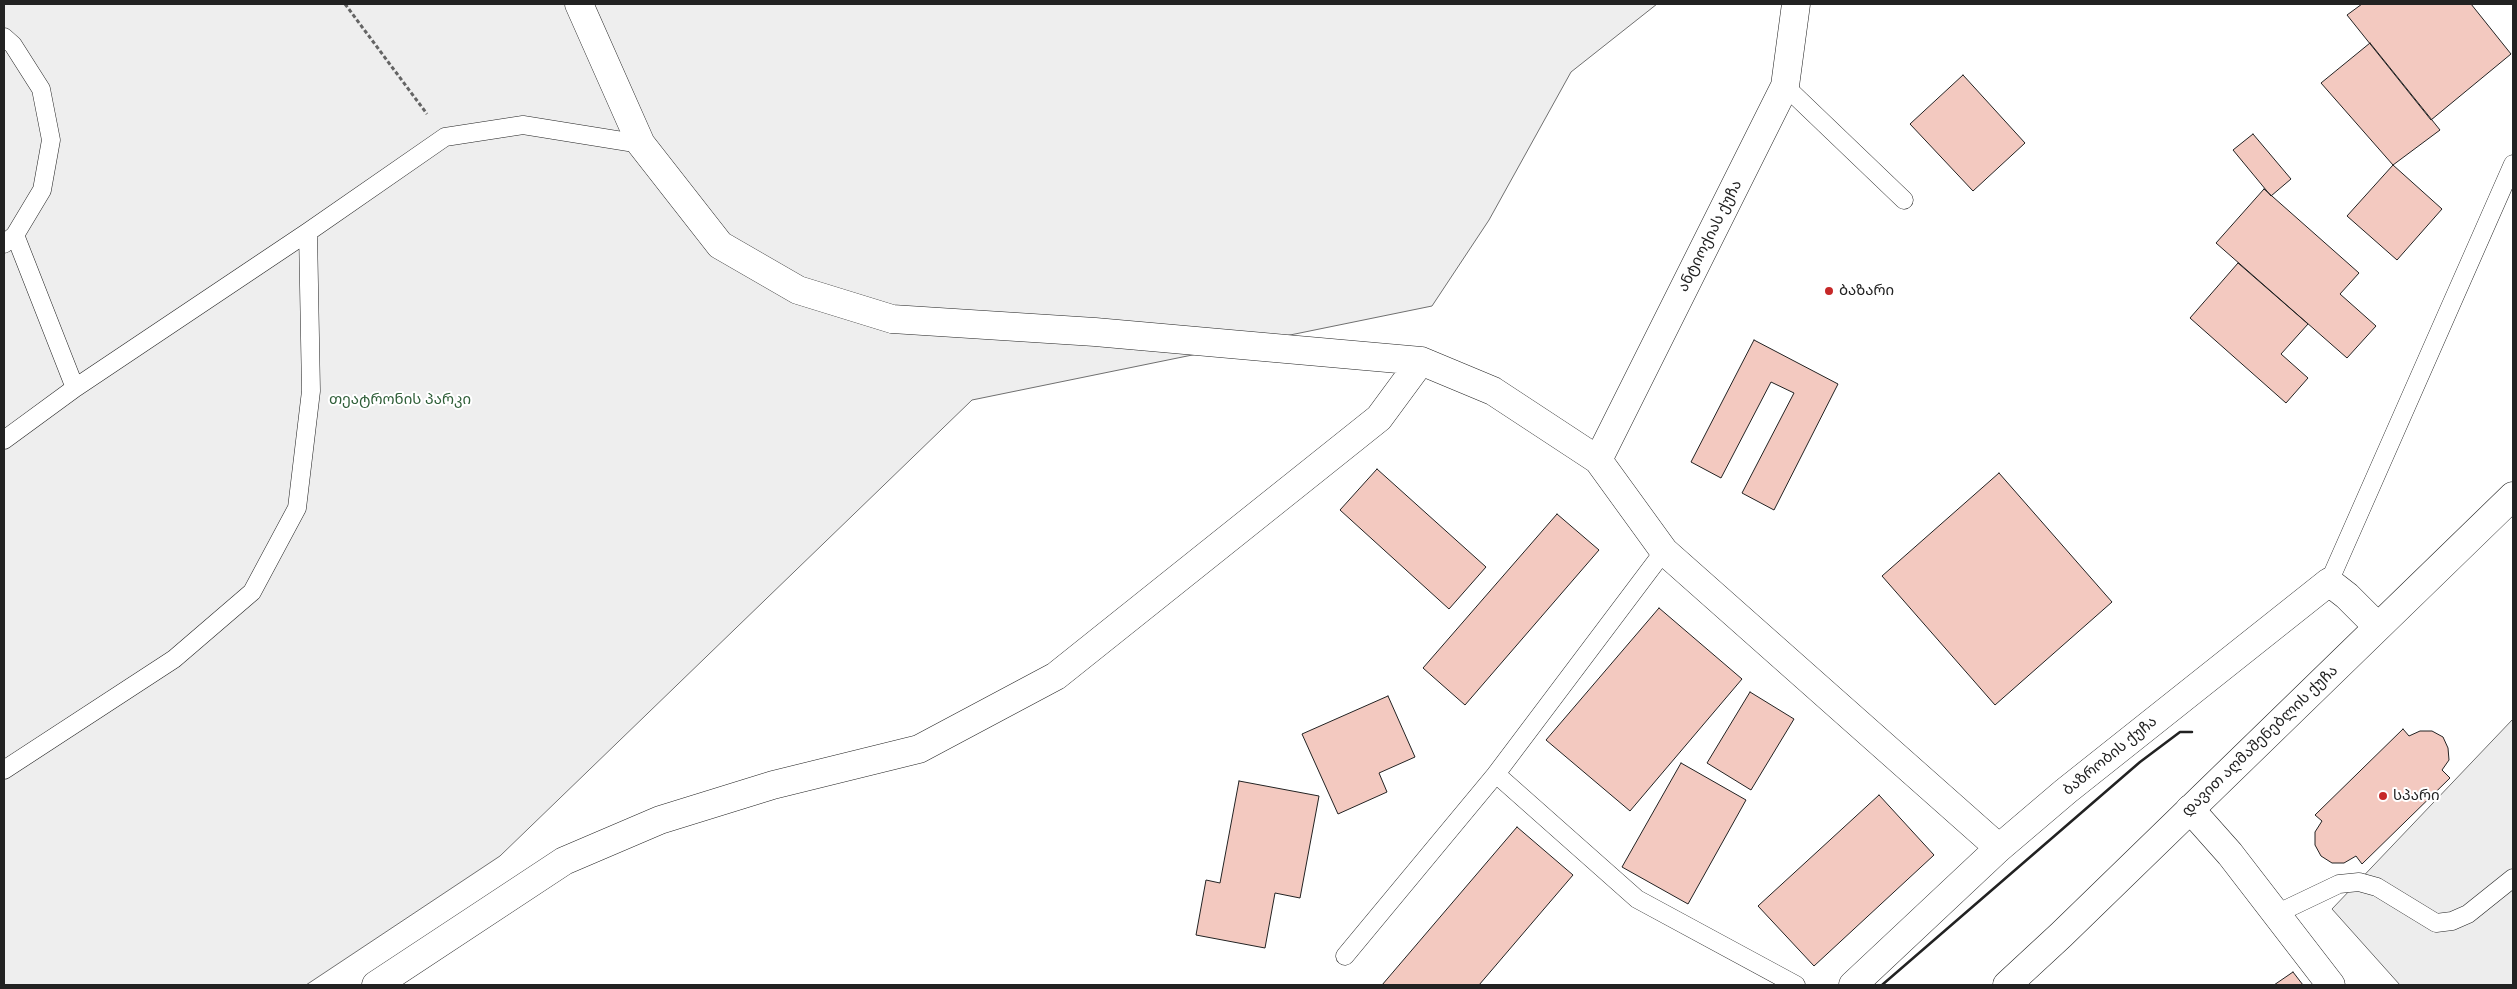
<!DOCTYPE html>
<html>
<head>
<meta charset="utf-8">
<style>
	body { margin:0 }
	#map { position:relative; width:2517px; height:989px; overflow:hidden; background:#fff; font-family:Rubik,sans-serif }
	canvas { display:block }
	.frame { position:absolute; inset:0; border:5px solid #222; pointer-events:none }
</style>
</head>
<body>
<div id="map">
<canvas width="2517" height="989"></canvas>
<div class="frame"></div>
</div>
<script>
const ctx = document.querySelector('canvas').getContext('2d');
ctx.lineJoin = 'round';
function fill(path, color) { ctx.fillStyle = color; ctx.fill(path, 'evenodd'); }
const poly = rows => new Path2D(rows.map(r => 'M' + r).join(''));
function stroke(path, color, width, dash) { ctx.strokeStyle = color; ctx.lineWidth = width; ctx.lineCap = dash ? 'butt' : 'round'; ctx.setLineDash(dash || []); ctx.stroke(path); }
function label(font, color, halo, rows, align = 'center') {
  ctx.font = font + ' Rubik,"Noto Sans Georgian",sans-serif'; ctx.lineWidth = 4; ctx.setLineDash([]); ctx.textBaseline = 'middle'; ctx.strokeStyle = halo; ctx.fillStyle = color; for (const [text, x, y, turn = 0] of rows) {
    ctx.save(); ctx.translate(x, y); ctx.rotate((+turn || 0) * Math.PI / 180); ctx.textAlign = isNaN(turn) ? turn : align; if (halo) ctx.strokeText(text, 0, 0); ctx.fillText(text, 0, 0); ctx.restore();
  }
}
const green = poly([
	[4,4,1657,4,1571,72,1489,220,1432,306,972,400,500,856,306,985,4,985,4,4]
]);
fill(green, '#eee');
stroke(green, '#6f6f6f', 1);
const parking = poly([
	[2513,719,2513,985,2400,985,2332,909,2513,719]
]);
fill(parking, '#ededed');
stroke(parking, '#6f6f6f', 1);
const building = poly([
	[2362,4,2471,4,2511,54,2431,120,2347,15,2362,4],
	[2370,43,2440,130,2393,165,2321,83,2370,43],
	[1963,75,2025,143,1973,191,1910,124,1963,75],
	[2253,134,2291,179,2271,196,2233,150,2253,134],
	[2393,165,2442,209,2397,260,2347,216,2393,165],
	[2264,189,2359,273,2340,294,2376,326,2347,358,2216,243,2264,189],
	[2238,263,2308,324,2281,354,2308,378,2286,403,2190,318,2238,263],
	[1754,340,1838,384,1774,510,1742,493,1794,393,1771,382,1721,478,1691,462,1754,340],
	[1377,469,1486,567,1449,609,1340,510,1377,469],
	[1999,473,2112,602,1995,705,1882,576,1999,473],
	[1557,514,1599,550,1465,705,1423,668,1557,514],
	[1659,608,1742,679,1630,811,1546,740,1659,608],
	[1750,692,1794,719,1751,790,1707,763,1750,692],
	[1388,696,1415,757,1379,773,1387,792,1338,814,1302,734,1388,696],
	[2403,729,2409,736,2420,731,2432,731,2443,737,2448,748,2449,760,2442,770,2450,778,2362,864,2356,856,2344,863,2332,863,2321,856,2315,845,2315,832,2322,821,2315,815,2403,729],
	[1681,763,1746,800,1688,904,1622,867,1681,763],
	[1239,781,1319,796,1300,898,1275,893,1265,948,1196,935,1206,880,1220,883,1239,781],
	[1879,795,1934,855,1814,966,1758,906,1879,795],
	[1517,827,1573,875,1479,985,1382,985,1517,827],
	[2293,972,2303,985,2274,985,2293,972]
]);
fill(building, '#f3c9c0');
stroke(building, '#222', 1);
const lane = poly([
	[4,37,13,45,41,89,51,140,42,190,15,235,4,244],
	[1785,86,1904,200],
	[15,235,75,388],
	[4,440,75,388,308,232,445,137,523,125,641,144],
	[2329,582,2513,164],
	[4,770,174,659,252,592,297,508,311,391,308,232],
	[1496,774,1637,899,1796,985],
	[2276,914,2339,884,2359,882,2377,887,2436,923,2452,921,2468,914,2513,878],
	[1345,956,1496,774,1664,551]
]);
const street = poly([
	[579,4,641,144,720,245,798,290,892,319,1095,332,1421,361,1493,391,1598,460,1664,551,1999,848],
	[1598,460,1785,86,1796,4],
	[2190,809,2230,854,2331,985],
	[376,985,564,861,660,820,773,785,919,749,1056,676,1379,418,1421,361],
	[1853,985,1999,848,2066,791,2329,582,2347,596,2377,626]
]);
const secondary = poly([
	[2007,985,2061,935,2513,496]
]);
stroke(lane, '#222', 19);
stroke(street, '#222', 29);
stroke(secondary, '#222', 29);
stroke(poly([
	[345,4,427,114]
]), '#646464', 3, [4, 2.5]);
stroke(lane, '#fff', 18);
stroke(street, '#fff', 28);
stroke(secondary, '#fff', 28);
stroke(poly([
	[1882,985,2140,762,2180,732,2192,732]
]), '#222', 2.5);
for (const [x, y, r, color] of [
	[1829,291,5,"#c62828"],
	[2383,796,5,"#c62828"]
]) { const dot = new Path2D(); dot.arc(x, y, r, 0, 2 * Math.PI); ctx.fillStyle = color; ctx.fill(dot); stroke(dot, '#fff', 2); }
label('15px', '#222', '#fff', [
	["ანტიოქიას ქუჩა",1710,236,-63],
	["დავით აღმაშენებლის ქუჩა",2260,741,-44],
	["ბაზრობის ქუჩა",2110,756,-39]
]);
label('15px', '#222', '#fff', [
	["ბაზარი",1839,291],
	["სპარი",2393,796]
], 'left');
label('15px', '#2f5e38', '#fff', [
	["თეატრონის პარკი",400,400]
]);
</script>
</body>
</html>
